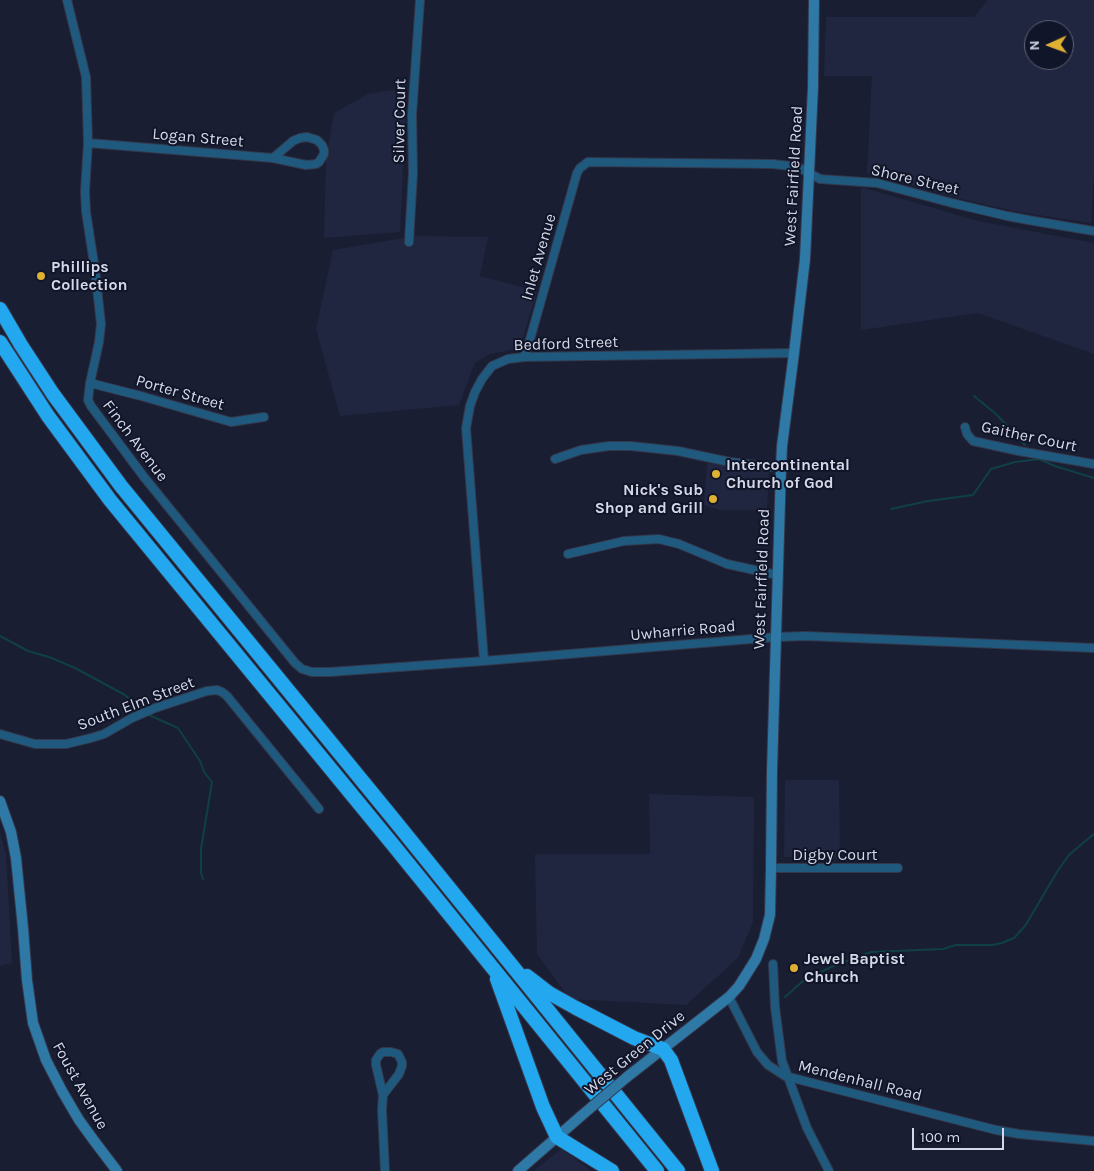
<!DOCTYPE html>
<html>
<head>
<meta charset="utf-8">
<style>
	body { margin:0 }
	#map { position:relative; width:1094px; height:1171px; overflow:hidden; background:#1a1e33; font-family:Karla,sans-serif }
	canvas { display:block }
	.north { position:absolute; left:1024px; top:20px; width:50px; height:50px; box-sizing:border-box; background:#111529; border:1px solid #5f6375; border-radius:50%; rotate:268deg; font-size:14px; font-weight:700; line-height:20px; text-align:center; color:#d5d9e7 }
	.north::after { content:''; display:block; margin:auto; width:18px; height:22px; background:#deb133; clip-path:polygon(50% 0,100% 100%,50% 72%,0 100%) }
	.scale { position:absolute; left:912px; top:1128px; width:92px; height:22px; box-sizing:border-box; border:2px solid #d5d9e7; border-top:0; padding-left:6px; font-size:15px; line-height:18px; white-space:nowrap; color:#d5d9e7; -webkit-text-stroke:4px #111529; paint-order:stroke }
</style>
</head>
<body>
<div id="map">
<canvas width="1094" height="1171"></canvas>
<div class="north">N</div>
<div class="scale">100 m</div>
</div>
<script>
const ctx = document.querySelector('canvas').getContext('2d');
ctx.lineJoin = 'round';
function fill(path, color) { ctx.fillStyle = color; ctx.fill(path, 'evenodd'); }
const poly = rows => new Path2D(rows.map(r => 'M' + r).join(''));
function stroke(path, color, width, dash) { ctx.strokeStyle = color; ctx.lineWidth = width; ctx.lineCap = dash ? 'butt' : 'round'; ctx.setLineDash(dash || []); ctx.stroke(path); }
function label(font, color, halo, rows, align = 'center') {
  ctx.font = font + ' Karla,sans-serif'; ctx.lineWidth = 4; ctx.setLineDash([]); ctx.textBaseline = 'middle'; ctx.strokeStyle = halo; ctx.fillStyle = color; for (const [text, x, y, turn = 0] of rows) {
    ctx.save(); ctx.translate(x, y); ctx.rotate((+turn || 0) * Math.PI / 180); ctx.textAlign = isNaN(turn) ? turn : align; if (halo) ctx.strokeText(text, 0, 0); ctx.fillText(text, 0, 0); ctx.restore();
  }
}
fill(poly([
	[988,0,1094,0,1094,176,1091,223,1019,212,969,201,867,173,872,76,824,76,826,17,974,17],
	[1034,30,1064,30,1064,60,1034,60],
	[407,88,400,232,324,238,326,158,334,113,368,94],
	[861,187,978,221,1094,243,1094,354,978,313,861,330],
	[416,236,488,237,480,276,537,291,520,348,490,354,475,363,459,405,340,416,316,329,333,250],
	[707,463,769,472,767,510,720,510,704,505],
	[785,780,839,780,840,859,784,857],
	[649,794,754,797,753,922,738,958,686,1005,570,999,537,954,535,854,650,854],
	[0,833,6,854,12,963,0,966],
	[561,1149,592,1171,534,1171]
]), '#212640');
stroke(poly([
	[974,396,996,414,1025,445],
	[1039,459,1055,466,1094,478],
	[891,509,928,501,973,495,991,469,1015,462,1040,459],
	[0,636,28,651,49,657,75,668,125,695,141,709],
	[149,715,178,728,200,761,204,772,212,782,201,849,201,873,203,879],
	[785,997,803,981,831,967,871,952,943,949,956,945,992,945,1002,943,1014,938,1025,926,1057,872,1069,855,1083,843,1094,834]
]), '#0f4045', 2);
const street = poly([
	[67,0,86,77,88,143,85,191,86,212,95,270,101,324,99,342,90,383,88,400,91,406,144,477,295,663,302,669,312,672,330,672,484,661,776,637,806,636,1094,648],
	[88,143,273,158,306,165,316,164,319,162,324,154,324,150,322,145,317,140,307,137,300,138,293,141,273,158],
	[409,242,413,173,412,115,420,0],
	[524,357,529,343,577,173,580,168,588,162,773,164,798,167,820,179,877,183,952,203,1007,216,1034,221,1094,231],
	[90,383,141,396,231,422,264,417],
	[965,427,967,434,973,441,1019,451,1094,464],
	[555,459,581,450,609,446,631,446,678,451,730,462,781,468],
	[568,554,624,541,659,539,679,544,727,564,777,575],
	[484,661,466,428,470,406,475,392,482,379,492,366,508,359,524,357,794,353],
	[0,734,35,744,66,744,91,738,104,734,132,718,155,708,207,691,217,690,222,692,227,696,319,809],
	[771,868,898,868],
	[773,964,775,1007,782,1061,807,1128,829,1171],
	[729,997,757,1052,768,1065,785,1076,996,1130,1019,1134,1094,1141],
	[383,1095,399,1074,402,1066,402,1062,398,1054,391,1052,383,1052,380,1054,376,1060,376,1065,383,1095,382,1110,385,1171]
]);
const secondary = poly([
	[0,801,11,832,16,858,23,928,27,980,33,1023,46,1060,62,1091,79,1120,95,1142,117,1171],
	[627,1077,729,997,739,986,756,959,764,939,770,915,771,868,772,771,781,468,782,446,794,353,805,259,813,87,814,0],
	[518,1171,581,1116]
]);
const highway = poly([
	[0,309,21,345,53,394,121,486,391,816,678,1171],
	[0,342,48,416,110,500,394,846,657,1171],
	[527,976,549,993,576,1008,634,1038,663,1049,671,1060,712,1171],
	[497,979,543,1107,557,1137,612,1171]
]);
stroke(street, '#34384c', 10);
stroke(secondary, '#34384c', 12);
stroke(highway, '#34384c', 16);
stroke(street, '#1f5a7e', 8);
stroke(secondary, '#2f79a7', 10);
stroke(highway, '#23a8f0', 14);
const secondaryBridge = poly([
	[581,1116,627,1077]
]);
stroke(secondaryBridge, '#34384c', 12, []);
stroke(secondaryBridge, '#2f79a7', 10);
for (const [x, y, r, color] of [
	[41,276,5,"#deb133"],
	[716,474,5,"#deb133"],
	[713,499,5,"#deb133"],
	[794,968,5,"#deb133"]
]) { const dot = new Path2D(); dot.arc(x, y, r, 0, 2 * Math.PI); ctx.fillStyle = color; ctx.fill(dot); stroke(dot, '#111529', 2); }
label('16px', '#d5d9e7', '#111529', [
	["Silver Court",400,121,-89],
	["Logan Street",198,138,5],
	["West Fairfield Road",794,176,-87],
	["Shore Street",915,180,13],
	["Inlet Avenue",539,257,-74],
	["Bedford Street",566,344,-2],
	["Porter Street",180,393,16],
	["Gaither Court",1029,437,12],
	["Finch Avenue",135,441,53],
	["West Fairfield Road",762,579,-88],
	["Uwharrie Road",683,631,-5],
	["South Elm Street",136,704,-21],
	["Digby Court",835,855],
	["West Green Drive",635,1053,-39],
	["Mendenhall Road",860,1081,14],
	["Foust Avenue",80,1086,61]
]);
label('bold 16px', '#d5d9e7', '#111529', [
	["Phillips",51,267],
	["Collection",51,285],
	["Intercontinental",726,465],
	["Church of God",726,483],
	["Nick's Sub",703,490,"right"],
	["Shop and Grill",703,508,"right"],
	["Jewel Baptist",804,959],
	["Church",804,977]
], 'left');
</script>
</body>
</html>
